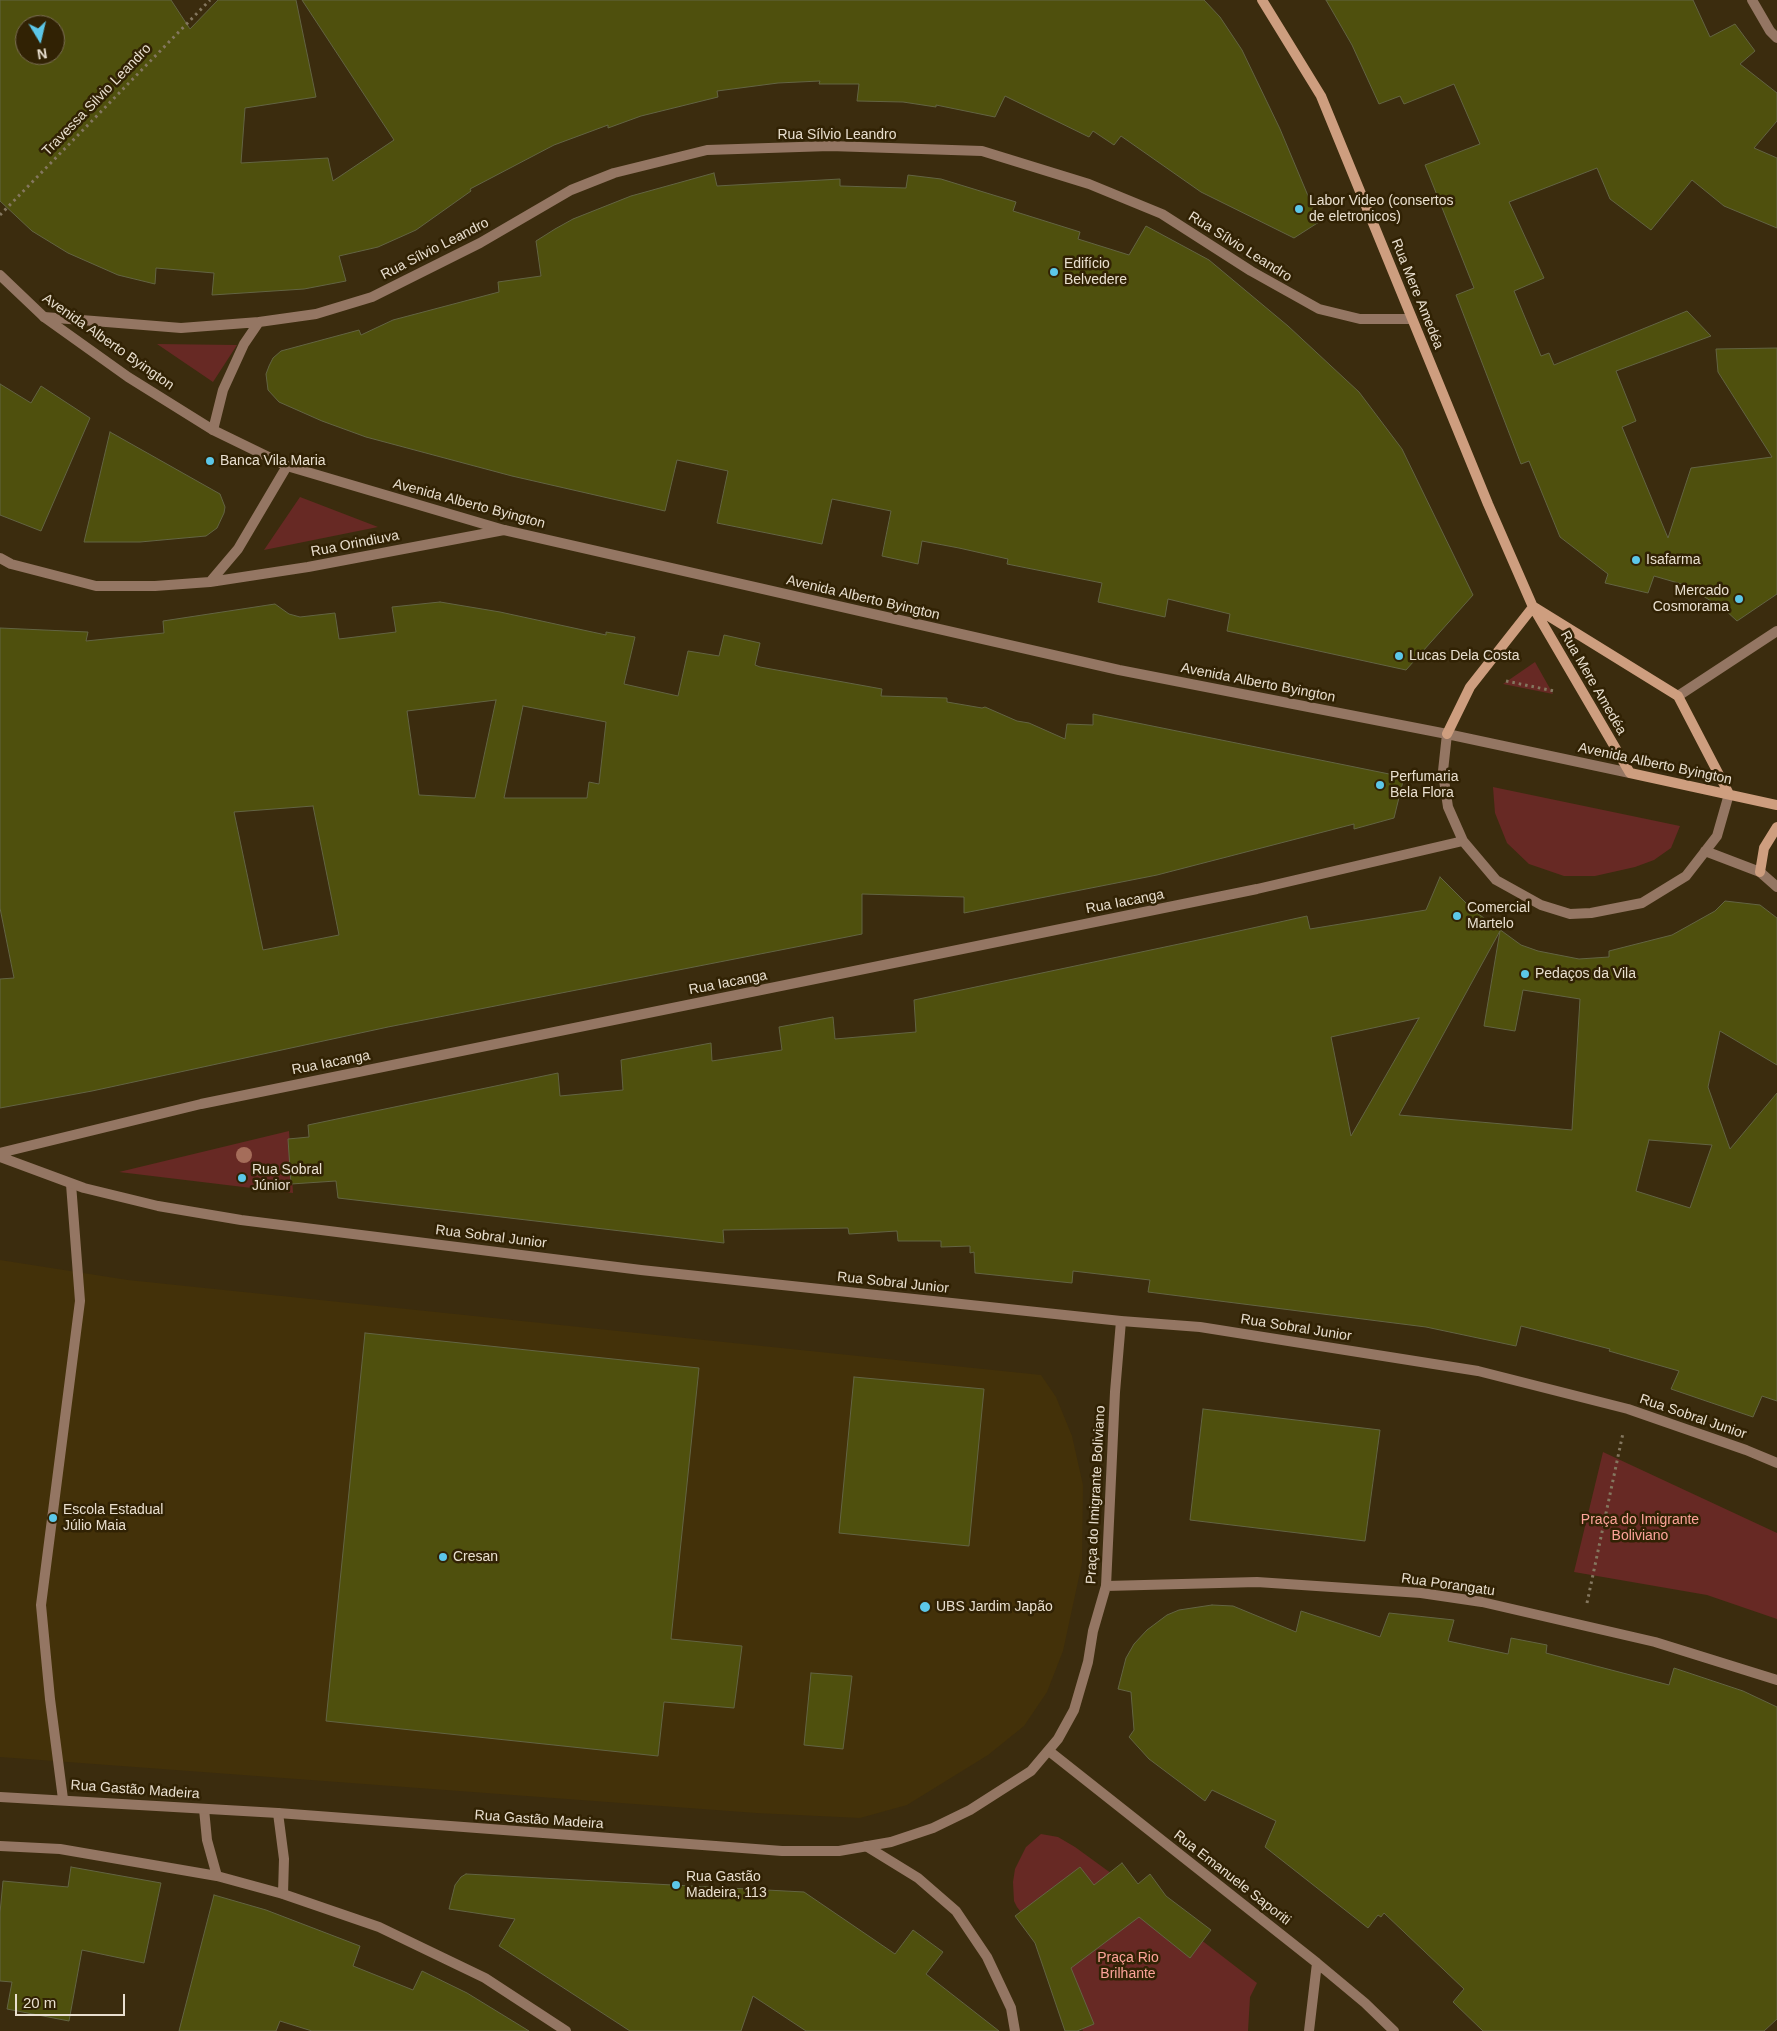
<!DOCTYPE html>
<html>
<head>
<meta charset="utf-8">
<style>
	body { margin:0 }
	#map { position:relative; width:1777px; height:2031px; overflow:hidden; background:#3b2c0e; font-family:Helvetica,sans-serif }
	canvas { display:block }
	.north { position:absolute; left:15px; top:15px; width:50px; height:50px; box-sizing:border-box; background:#312204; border:1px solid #7b6e55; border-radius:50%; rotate:171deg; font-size:14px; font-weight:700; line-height:20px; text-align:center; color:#e9dfcf }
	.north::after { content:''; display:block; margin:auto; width:18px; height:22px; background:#5cc7e8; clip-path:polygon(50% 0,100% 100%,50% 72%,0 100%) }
	.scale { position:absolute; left:15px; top:1994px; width:110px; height:22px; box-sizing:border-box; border:2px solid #e9dfcf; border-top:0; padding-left:6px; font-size:15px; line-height:18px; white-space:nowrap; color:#e9dfcf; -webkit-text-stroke:4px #312204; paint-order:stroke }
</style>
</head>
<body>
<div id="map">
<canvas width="1777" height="2031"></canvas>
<div class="north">N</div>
<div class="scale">20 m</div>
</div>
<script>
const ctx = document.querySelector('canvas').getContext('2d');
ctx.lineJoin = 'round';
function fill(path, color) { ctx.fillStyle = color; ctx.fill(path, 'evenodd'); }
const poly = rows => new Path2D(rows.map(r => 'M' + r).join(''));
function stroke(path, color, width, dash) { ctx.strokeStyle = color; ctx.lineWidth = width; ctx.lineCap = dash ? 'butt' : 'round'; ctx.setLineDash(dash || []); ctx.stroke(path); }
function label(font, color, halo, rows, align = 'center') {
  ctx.font = font + ' Helvetica,sans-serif'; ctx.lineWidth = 5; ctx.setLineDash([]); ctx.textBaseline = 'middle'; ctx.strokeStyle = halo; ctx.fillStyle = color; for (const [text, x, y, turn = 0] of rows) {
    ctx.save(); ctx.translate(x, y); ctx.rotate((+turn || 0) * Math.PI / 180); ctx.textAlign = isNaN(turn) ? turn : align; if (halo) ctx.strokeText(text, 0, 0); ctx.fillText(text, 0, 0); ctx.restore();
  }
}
fill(poly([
	[0,1260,128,1280,1041,1375,1056,1397,1072,1436,1083,1485,1082,1563,1063,1651,1047,1692,1024,1726,988,1755,907,1805,860,1818,756,1813,0,1757]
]), '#433109');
fill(poly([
	[157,344,237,345,213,382],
	[300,497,378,527,264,550],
	[1535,662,1553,694,1503,684],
	[1493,787,1680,826,1671,848,1654,860,1635,867,1595,876,1564,876,1529,864,1507,843,1495,813],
	[289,1131,293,1193,119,1172],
	[1603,1452,1777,1533,1777,1619,1707,1595,1574,1572],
	[1041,1834,1058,1837,1075,1847,1174,1919,1257,1983,1250,1997,1248,2031,1083,2031,1037,1933,1017,1907,1014,1901,1013,1882,1015,1869,1026,1847]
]), '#672924');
const building = poly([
	[0,0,171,0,190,29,218,0,296,0,316,97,245,108,241,163,328,158,333,181,394,140,302,0,1204,0,1220,17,1242,50,1280,129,1319,222,1294,238,1201,192,1121,136,1114,145,1093,131,1089,137,1005,96,995,117,936,105,936,107,903,102,857,101,859,84,819,84,820,81,778,83,717,91,718,97,641,116,608,128,608,125,554,145,470,189,471,191,416,230,378,247,339,256,346,281,304,289,212,295,214,273,156,268,155,284,118,275,68,253,32,231,0,201,0,0],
	[25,25,55,25,55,55,25,55,25,25],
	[1326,0,1693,0,1710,37,1735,24,1755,51,1740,64,1777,93,1777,121,1754,148,1777,158,1777,228,1724,206,1692,180,1651,230,1610,199,1597,168,1509,202,1544,278,1514,291,1541,356,1549,353,1554,365,1687,311,1711,336,1616,371,1636,421,1622,427,1668,538,1691,468,1772,457,1718,372,1716,349,1777,348,1777,594,1737,621,1724,609,1685,585,1654,576,1648,593,1605,583,1608,574,1560,537,1529,461,1521,464,1456,295,1474,288,1425,165,1480,144,1454,84,1404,104,1400,96,1379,104,1352,45,1326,0],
	[714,173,717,186,840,179,840,186,906,188,908,175,941,179,1016,202,1013,211,1080,232,1078,239,1129,255,1146,226,1209,260,1288,326,1359,392,1402,449,1473,595,1406,670,1227,631,1230,614,1168,599,1165,617,1098,602,1102,583,1007,564,1008,559,959,548,922,541,918,564,882,556,891,511,832,499,822,544,717,523,728,471,677,460,665,511,512,476,366,437,322,421,279,402,268,390,266,374,269,366,273,358,281,351,359,330,361,335,393,320,499,292,498,282,541,276,536,241,555,229,573,219,631,196,714,173],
	[0,384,31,403,41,386,90,418,41,531,0,515,0,384],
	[110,432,220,494,225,507,224,513,217,528,206,536,140,542,84,542,110,432],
	[440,602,500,612,606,635,606,632,635,637,624,684,678,696,688,651,719,656,724,635,760,643,755,665,760,667,882,689,881,696,947,698,947,702,982,708,985,707,1017,721,1029,723,1065,739,1067,724,1093,725,1093,714,1404,777,1394,818,1354,829,1354,824,1157,875,964,913,964,897,862,894,862,934,388,1027,92,1091,0,1108,0,979,14,978,0,908,0,628,88,632,86,641,164,633,163,621,275,604,289,614,300,617,335,613,339,639,396,632,392,607,440,602],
	[496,700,475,798,419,795,407,711,496,700],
	[523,706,606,722,599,784,589,782,587,798,504,798,523,706],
	[313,806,339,935,263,950,234,812,313,806],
	[1440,877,1473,910,1521,945,1538,951,1579,959,1609,957,1609,951,1672,935,1715,911,1725,901,1760,905,1777,918,1777,1065,1720,1031,1708,1087,1730,1149,1777,1093,1777,1401,1762,1396,1753,1417,1671,1389,1679,1371,1609,1351,1610,1349,1521,1326,1516,1346,1426,1327,1148,1292,1150,1280,1073,1271,1072,1283,975,1273,974,1252,970,1253,970,1246,941,1247,941,1241,898,1241,897,1231,849,1234,848,1228,723,1230,724,1243,338,1198,336,1181,291,1184,288,1139,309,1137,308,1125,558,1073,560,1096,623,1090,621,1060,711,1043,712,1061,782,1050,779,1027,833,1017,835,1039,916,1032,914,1000,1198,940,1307,916,1310,929,1426,910,1440,877],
	[1500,931,1484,1026,1515,1031,1523,990,1580,999,1572,1130,1399,1115,1500,931],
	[1419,1018,1351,1136,1331,1037,1419,1018],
	[1649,1140,1712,1145,1690,1208,1636,1191,1649,1140],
	[365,1333,699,1368,671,1639,742,1646,734,1708,664,1702,658,1756,326,1721,365,1333],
	[854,1377,984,1389,969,1546,839,1533,854,1377],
	[1203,1409,1380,1430,1365,1541,1190,1520,1203,1409],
	[1212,1605,1233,1606,1296,1632,1301,1611,1380,1637,1389,1613,1454,1620,1448,1641,1508,1654,1511,1638,1547,1645,1546,1653,1669,1685,1674,1668,1743,1691,1777,1707,1777,2019,1764,2031,1483,2031,1453,2002,1464,1989,1384,1913,1381,1917,1378,1915,1368,1928,1265,1847,1276,1821,1212,1790,1205,1801,1149,1759,1129,1737,1134,1730,1131,1692,1118,1689,1126,1658,1134,1644,1147,1630,1167,1615,1179,1610,1212,1605],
	[811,1673,852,1676,843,1749,804,1745,811,1673],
	[1122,1863,1138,1884,1150,1874,1166,1896,1211,1930,1190,1958,1139,1917,1071,1968,1094,2024,1077,2031,1065,2031,1035,1943,1015,1916,1080,1867,1094,1885,1122,1863],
	[71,1867,161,1883,144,1963,82,1950,69,2021,7,2009,12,1982,0,1981,0,1913,3,1881,68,1887,71,1867],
	[466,1874,804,1892,895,1954,913,1930,943,1952,926,1974,999,2031,806,2031,753,1996,741,2031,630,2031,499,1946,515,1919,449,1909,455,1885,461,1877,466,1874],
	[214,1895,266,1910,360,1946,353,1966,413,1990,422,1971,467,1993,529,2031,312,2031,280,2021,276,2031,179,2031,214,1895]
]);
fill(building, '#4f500d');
stroke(building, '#636443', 1);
stroke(poly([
	[0,215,210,0],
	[1506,681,1554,691],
	[1587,1603,1623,1433]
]), '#84775f', 3, [2.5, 4]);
stroke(poly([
	[63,1799,50,1699,41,1605,80,1301,71,1184]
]), '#947663', 10);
stroke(poly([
	[1752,0,1770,31,1777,38],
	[44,317,181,328,259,322,316,314,372,297,480,243,571,190,614,173,707,150,830,146,982,151,1089,184,1162,214,1251,271,1319,309,1360,319,1412,319],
	[213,430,223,390,244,344,259,322],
	[0,558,11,564,96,586,155,586,210,582,308,567,504,530],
	[210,582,238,549,287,466],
	[1678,696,1777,631],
	[1106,1586,1115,1392,1121,1321],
	[1049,1751,1317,1963,1365,2003,1394,2031],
	[204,1809,207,1840,217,1876],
	[278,1813,284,1859,283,1894],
	[0,1846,60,1849,217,1876,283,1894,379,1927,485,1978,566,2031],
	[866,1846,918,1878,956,1911,987,1957,1011,2008,1015,2031],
	[1309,2031,1317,1963]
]), '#947663', 10);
stroke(poly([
	[0,275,44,317,128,377,213,430,287,466,504,530,1119,670,1447,734,1630,773],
	[1447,734,1443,771,1444,780,1448,807,1463,841,1496,880,1541,905,1570,914,1591,913,1642,903,1686,876,1717,836,1729,794],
	[1705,851,1760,872,1777,887],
	[0,1153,201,1104,1257,889,1463,841],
	[0,1157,84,1188,158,1206,241,1220,641,1270,1121,1321,1200,1327,1478,1371,1628,1409,1746,1450,1777,1463],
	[0,1797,278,1813,782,1851,839,1851,891,1842,933,1828,970,1810,1031,1771,1058,1739,1074,1710,1088,1662,1093,1631,1106,1586,1257,1582,1421,1593,1482,1602,1655,1642,1777,1680]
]), '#947663', 10);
stroke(poly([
	[1262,0,1321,96,1488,504,1533,607,1630,773,1777,805],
	[1534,607,1678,696,1729,794],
	[1447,734,1470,687,1533,607],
	[1760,872,1764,848,1777,827]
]), '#ce9e7f', 10);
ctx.fillStyle = '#a56d5a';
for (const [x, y] of [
	[244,1155]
]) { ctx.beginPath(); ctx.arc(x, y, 8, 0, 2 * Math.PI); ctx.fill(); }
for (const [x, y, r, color] of [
	[1299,209,5,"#5cc7e8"],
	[1054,272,5,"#5cc7e8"],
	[210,461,5,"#5cc7e8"],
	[1636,560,5,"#5cc7e8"],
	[1739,599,5,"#5cc7e8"],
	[1399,656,5,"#5cc7e8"],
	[1380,785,5,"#5cc7e8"],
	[1457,916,5,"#5cc7e8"],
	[1525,974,5,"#5cc7e8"],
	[242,1178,5,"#5cc7e8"],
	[53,1518,5,"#5cc7e8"],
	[443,1557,5,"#5cc7e8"],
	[925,1607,6,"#5cc7e8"],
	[676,1885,5,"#5cc7e8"]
]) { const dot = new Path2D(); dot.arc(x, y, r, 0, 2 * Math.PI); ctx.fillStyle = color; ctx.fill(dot); stroke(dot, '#312204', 2); }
label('14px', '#e9dfcf', '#312204', [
	["Travessa Silvio Leandro",97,100,-46],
	["Rua Sílvio Leandro",837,135],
	["Rua Sílvio Leandro",1240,247,32],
	["Rua Sílvio Leandro",435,249,-27],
	["Rua Mere Amedéa",1417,294,68],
	["Avenida Alberto Byington",108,342,35],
	["Avenida Alberto Byington",469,504,15],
	["Rua Orindiuva",355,544,-11],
	["Avenida Alberto Byington",863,598,13],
	["Avenida Alberto Byington",1258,683,11],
	["Rua Mere Amedéa",1593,683,60],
	["Avenida Alberto Byington",1655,764,12],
	["Rua Iacanga",1125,902,-11],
	["Rua Iacanga",728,983,-11],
	["Rua Iacanga",331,1063,-11],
	["Rua Sobral Junior",491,1237,7],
	["Rua Sobral Junior",893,1283,6],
	["Rua Sobral Junior",1296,1328,9],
	["Rua Sobral Junior",1693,1417,19],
	["Praça do Imigrante Boliviano",1096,1495,-87],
	["Rua Porangatu",1448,1585,8],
	["Rua Gastão Madeira",135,1790,4],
	["Rua Gastão Madeira",539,1820,4],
	["Rua Emanuele Saporiti",1232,1878,38]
]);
label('14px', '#e9dfcf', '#312204', [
	["Labor Video (consertos",1309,201],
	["de eletronicos)",1309,217],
	["Edifício",1064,264],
	["Belvedere",1064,280],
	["Banca Vila Maria",220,461],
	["Isafarma",1646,560],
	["Mercado",1729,591,"right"],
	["Cosmorama",1729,607,"right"],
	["Lucas Dela Costa",1409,656],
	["Perfumaria",1390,777],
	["Bela Flora",1390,793],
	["Comercial",1467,908],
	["Martelo",1467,924],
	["Pedaços da Vila",1535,974],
	["Rua Sobral",252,1170],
	["Júnior",252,1186],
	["Escola Estadual",63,1510],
	["Júlio Maia",63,1526],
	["Cresan",453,1557],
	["UBS Jardim Japão",936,1607],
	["Rua Gastão",686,1877],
	["Madeira, 113",686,1893]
], 'left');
label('14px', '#fca399', '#312204', [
	["Praça do Imigrante",1640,1520],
	["Boliviano",1640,1536],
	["Praça Rio",1128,1958],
	["Brilhante",1128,1974]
]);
</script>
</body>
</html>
